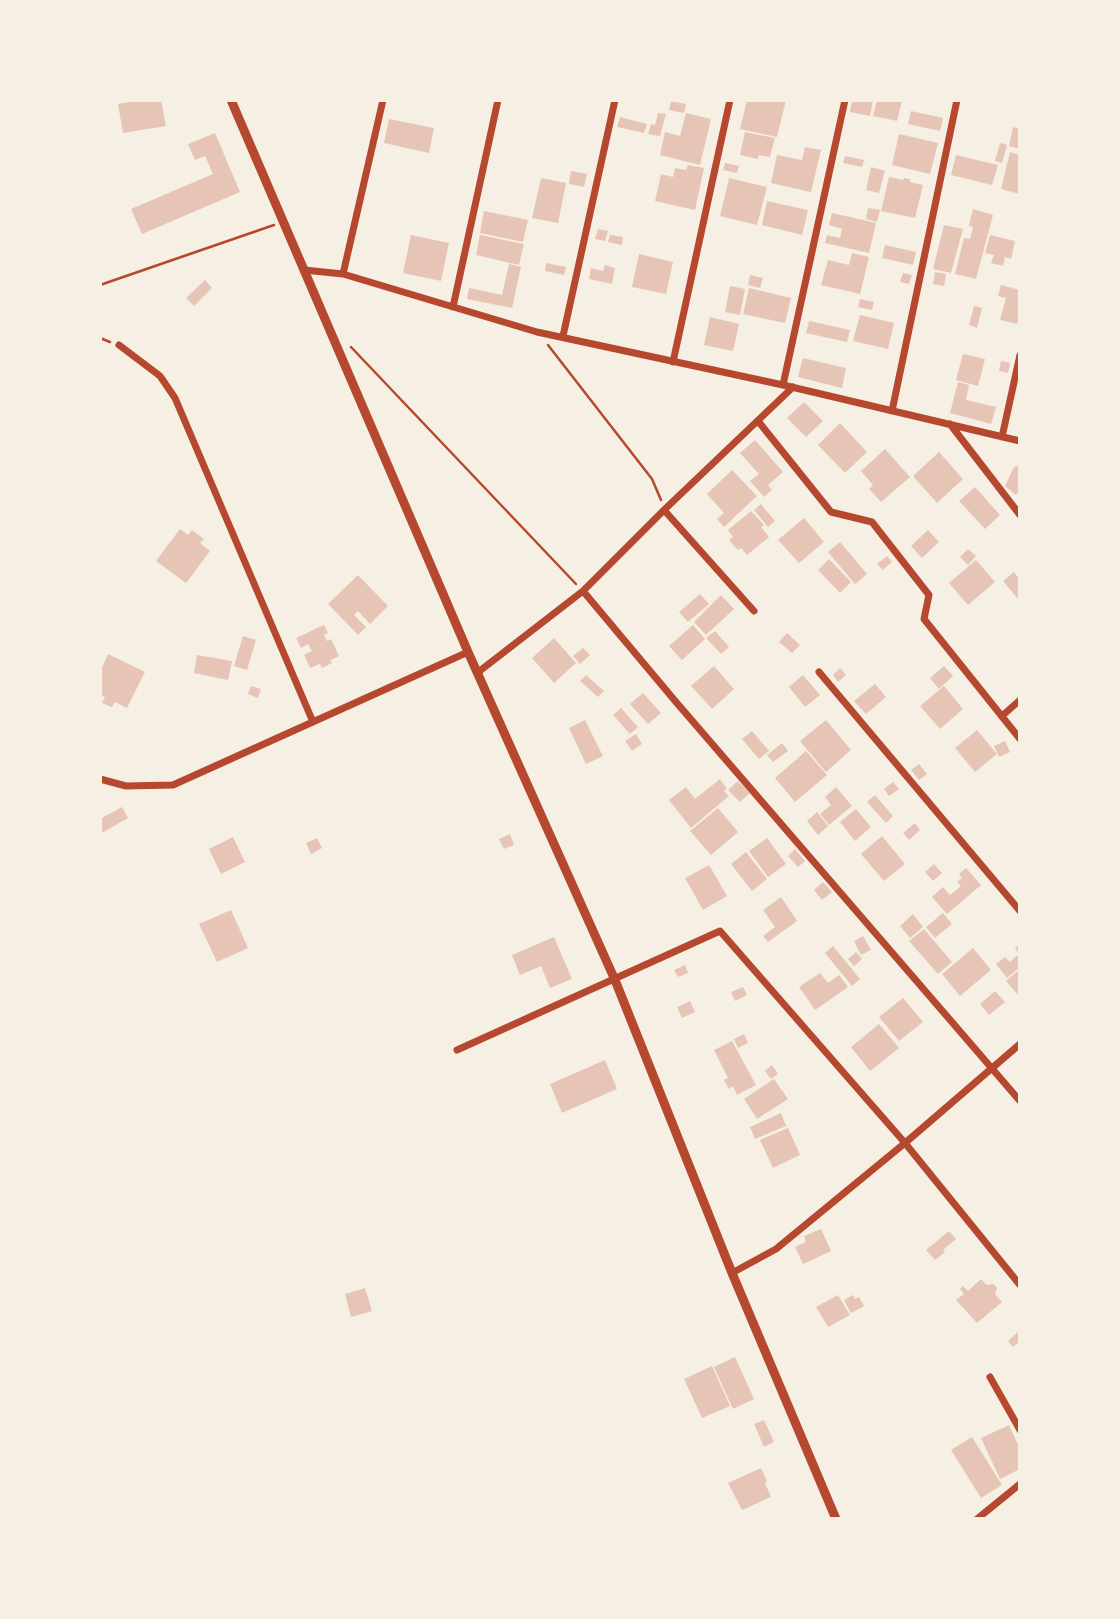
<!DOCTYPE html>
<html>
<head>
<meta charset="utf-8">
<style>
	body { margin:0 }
	#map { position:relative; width:1120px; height:1619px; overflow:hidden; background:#f6efe4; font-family:Barlow,sans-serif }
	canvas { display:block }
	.frame { position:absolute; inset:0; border:102px solid #f6efe4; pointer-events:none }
</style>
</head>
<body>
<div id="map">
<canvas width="1120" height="1619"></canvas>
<div class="frame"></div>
</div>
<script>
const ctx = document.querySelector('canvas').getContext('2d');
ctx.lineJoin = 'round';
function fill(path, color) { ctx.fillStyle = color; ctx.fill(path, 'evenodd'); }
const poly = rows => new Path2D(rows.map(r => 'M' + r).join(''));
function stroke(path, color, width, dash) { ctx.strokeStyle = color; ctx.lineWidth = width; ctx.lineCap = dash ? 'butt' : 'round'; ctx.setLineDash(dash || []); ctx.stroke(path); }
fill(poly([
	[142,100,161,100,166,126,123,133,118,104],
	[747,100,786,100,777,137,740,129],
	[852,100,873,100,870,116,850,112],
	[877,100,902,101,897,121,873,116],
	[671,101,686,104,684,113,669,110],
	[911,111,943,118,940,131,908,124],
	[658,113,666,114,660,136,648,134,651,124,655,125],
	[686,113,711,119,700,165,660,155,665,132,680,136],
	[620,117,647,124,644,133,617,127],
	[389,119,434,128,429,153,384,143],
	[1013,127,1020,129,1020,149,1009,146],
	[745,132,775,138,770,157,759,155,758,159,740,155],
	[215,133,240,192,142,234,131,209,213,174,205,156,195,160,188,144],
	[899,134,938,143,930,174,892,165],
	[1000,143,1007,145,1002,163,995,161],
	[805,147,821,150,811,192,771,183,777,155,802,160],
	[1010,152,1020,155,1020,194,1001,189],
	[956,155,998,165,992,185,951,175],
	[845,156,864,160,862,167,843,163],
	[725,163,739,166,737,173,723,170],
	[688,165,704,168,695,210,655,201,661,174,673,177,675,168,686,170],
	[871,167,885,171,879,193,866,190],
	[571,171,587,174,584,187,569,184],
	[889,177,903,180,904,178,910,179,910,182,923,185,915,218,881,211],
	[541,178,566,183,558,223,532,218],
	[729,178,767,187,757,225,720,216],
	[767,201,808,210,802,235,762,225],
	[868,208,880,210,877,222,866,219],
	[973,209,993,215,976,279,955,274,964,238,970,239,973,227,969,226],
	[484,211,528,220,523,242,480,233],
	[832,213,876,223,869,253,825,243,827,235,840,238,842,229,829,225],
	[944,225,963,229,951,273,933,269],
	[598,229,608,231,605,241,595,239],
	[411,235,449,243,441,281,403,273],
	[480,235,524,244,519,265,476,255],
	[610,235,623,237,622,245,608,242],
	[990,235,1015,241,1011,259,1005,257,1003,266,991,263,994,255,985,253],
	[885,245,916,252,913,265,882,258],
	[852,253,869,257,860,294,821,285,828,260,849,265],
	[639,254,673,262,666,294,632,287],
	[546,263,566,267,564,275,545,271],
	[509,264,521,267,512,308,467,299,469,288,502,295],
	[605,265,615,268,612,284,589,279,591,268,603,271],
	[935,272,946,274,944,286,933,284],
	[903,273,912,275,909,284,900,282],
	[750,275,763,278,760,288,748,285],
	[205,280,212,288,194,306,186,298],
	[1001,285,1020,290,1020,313,1017,324,1000,320,1006,298,998,296],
	[730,286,745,289,740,315,725,312],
	[749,288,791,298,785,323,743,314],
	[860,299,874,302,872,310,858,307],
	[974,306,982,308,977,328,969,325],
	[860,315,894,323,888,349,853,341],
	[710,317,739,324,733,351,704,345],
	[809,321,850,330,847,342,806,333],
	[963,354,985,359,978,386,956,380],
	[803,358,846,368,842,388,798,377],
	[1001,361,1010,363,1008,373,999,371],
	[958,382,969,385,966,400,996,407,991,424,950,413],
	[804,402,823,421,806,437,787,418],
	[840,423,867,452,845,473,818,445],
	[755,440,783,472,768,485,772,490,764,497,750,481,759,474,740,453],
	[885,449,910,477,881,502,869,489,873,485,861,471],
	[939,452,963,479,937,503,913,476],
	[1020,465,1020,490,1016,495,1005,486,1014,467],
	[732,470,757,496,724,527,717,519,724,513,707,494],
	[975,487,1000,515,985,529,959,501],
	[761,504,775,521,768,527,754,510],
	[751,511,764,525,761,527,769,537,747,555,741,548,738,550,729,540,733,537,728,530],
	[804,518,824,542,799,563,778,540],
	[180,529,188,535,192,530,204,539,200,543,210,551,186,583,156,561],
	[928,530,939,542,922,558,911,546],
	[840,542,867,574,855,584,828,552],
	[968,549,976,556,968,565,960,557],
	[887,556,892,562,883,570,877,564],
	[829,559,851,582,840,593,818,570],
	[976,560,995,582,968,605,949,583],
	[1014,572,1020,580,1020,597,1018,599,1003,581],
	[358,575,388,606,370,624,358,611,354,615,366,627,358,635,328,604],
	[700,594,709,604,688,622,679,612],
	[721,595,734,609,706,635,694,622],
	[324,625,328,633,324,635,327,641,331,639,339,656,330,660,332,663,322,668,320,664,310,668,304,655,312,651,308,644,301,648,296,638],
	[693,625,705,639,682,660,669,646],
	[715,631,729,647,721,654,706,638],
	[787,633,800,645,792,653,779,642],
	[243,636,256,640,247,670,234,666],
	[554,638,576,663,554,683,532,658],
	[583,648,590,655,580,664,573,656],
	[108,654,145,672,127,708,115,702,112,707,102,703,105,697,100,695,100,672],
	[197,655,232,661,228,680,194,673],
	[714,666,734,689,712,709,691,686],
	[944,666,953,676,939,689,930,678],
	[840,668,846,675,838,682,833,675],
	[586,675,604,691,598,697,580,681],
	[803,675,820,695,805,707,789,687],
	[875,684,886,697,866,714,854,701],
	[251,686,261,689,258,698,248,694],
	[944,686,963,709,940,729,920,706],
	[643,693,661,713,648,724,630,704],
	[621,708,638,727,630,734,613,715],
	[585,720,603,756,586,764,569,728],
	[826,720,851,750,826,772,800,741],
	[977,730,997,754,975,772,955,748],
	[752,731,769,751,759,759,742,739],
	[636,734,642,744,632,751,625,741],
	[1005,741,1010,752,999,757,994,746],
	[782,743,788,751,773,762,767,755],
	[806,751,827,775,795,802,775,778],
	[919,764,927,774,919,780,911,770],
	[720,779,727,789,724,791,729,796,691,828,669,800,686,787,695,799],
	[738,781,750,793,740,802,728,790],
	[893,782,899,789,889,796,884,789],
	[836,787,852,806,829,825,820,814,831,805,825,797],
	[875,795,893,816,886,823,867,802],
	[122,807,128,818,100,834,100,819],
	[718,808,738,832,711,855,690,831],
	[856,809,871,827,855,841,840,822],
	[817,812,828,826,818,835,807,821],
	[915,823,920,830,909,840,903,833],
	[510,834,514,845,504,849,499,839],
	[882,836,905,864,884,881,861,854],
	[233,837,245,862,221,874,209,849],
	[317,838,322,848,311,854,306,843],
	[767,838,786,864,768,877,749,851],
	[795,849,805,861,798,867,788,856],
	[746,852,767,879,752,891,731,864],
	[934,864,942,873,933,881,925,872],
	[709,865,727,896,703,910,685,878],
	[966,868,981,885,947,914,932,897,943,887,950,895,961,886,957,882,962,878,959,874],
	[823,882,832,892,822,900,814,890],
	[781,897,797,921,768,942,763,936,775,927,763,910],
	[231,910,248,948,217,962,199,924],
	[943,913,952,924,935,938,926,927],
	[913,914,923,927,910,938,900,926],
	[924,929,952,962,938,974,909,941],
	[863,936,871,950,861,955,854,941],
	[554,937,572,979,550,988,541,966,520,975,512,955],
	[1020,944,1020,967,1007,978,996,964,1005,957,1010,962,1019,954,1015,948],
	[833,946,860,979,852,986,825,953],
	[973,948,991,970,960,996,942,974],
	[856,952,862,959,854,966,848,959],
	[685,965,688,973,678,977,674,970],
	[1020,969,1020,997,1006,981],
	[820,973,828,983,839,975,848,987,815,1010,799,987],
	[743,987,747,995,735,1001,731,992],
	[995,991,1005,1002,989,1015,980,1004],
	[903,998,923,1022,899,1041,879,1017],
	[690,1001,695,1012,682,1018,677,1007],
	[879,1024,899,1048,870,1071,851,1047],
	[744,1034,748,1043,738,1048,734,1039],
	[732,1041,756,1085,737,1095,733,1086,729,1089,724,1080,728,1078,714,1050],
	[605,1060,617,1089,562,1113,550,1084],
	[772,1065,778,1074,771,1079,765,1071],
	[774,1079,788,1099,757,1119,744,1099],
	[781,1113,786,1126,755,1139,750,1127],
	[788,1128,800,1155,773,1168,760,1140],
	[821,1229,831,1251,803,1264,795,1247,806,1242,804,1236],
	[949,1231,956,1239,943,1250,945,1252,935,1260,926,1250],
	[981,1279,987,1285,993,1284,996,1286,997,1289,995,1294,1002,1302,977,1323,956,1300,964,1294,960,1289,963,1286,968,1291],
	[365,1288,372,1311,351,1317,345,1294],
	[838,1295,850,1315,828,1327,816,1307],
	[853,1295,855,1299,859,1297,864,1306,851,1313,844,1300],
	[1020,1330,1020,1341,1013,1347,1008,1341],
	[735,1357,754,1399,733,1409,714,1367],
	[712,1366,730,1406,702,1418,684,1379],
	[764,1420,774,1442,764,1447,754,1424],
	[1009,1425,1020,1449,1020,1469,1000,1479,981,1438],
	[972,1437,1002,1485,981,1498,951,1450],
	[761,1468,767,1481,765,1483,771,1497,742,1510,728,1483]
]), '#e6c5b7');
stroke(poly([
	[100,285,274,225],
	[100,338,110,342],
	[548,345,652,479,661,500],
	[351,347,576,584]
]), '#b5482f', 2.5);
stroke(poly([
	[304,270,343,274,537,332,783,385,1020,441],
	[343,274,383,100],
	[453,307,498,100],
	[563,336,615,100],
	[119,345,160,376,175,398,313,722],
	[673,362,730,100],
	[783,385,845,100],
	[892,411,957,100],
	[758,421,831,512,872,522,929,595,924,619,1020,739],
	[950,424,1020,515],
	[1002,437,1020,355],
	[664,510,754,611],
	[583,591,676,702,1020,1101],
	[819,672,1020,911],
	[477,673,583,591,664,510,793,387],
	[1002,716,1020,700],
	[100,779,126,786,173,785,468,652],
	[457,1050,720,931,905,1143,1020,1285],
	[732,1273,776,1249,905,1143,1020,1044],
	[990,1377,1020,1430],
	[977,1519,1020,1484]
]), '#b5482f', 7);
stroke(poly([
	[231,100,468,652,615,980,732,1273,836,1519]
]), '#b5482f', 9);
</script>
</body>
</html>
